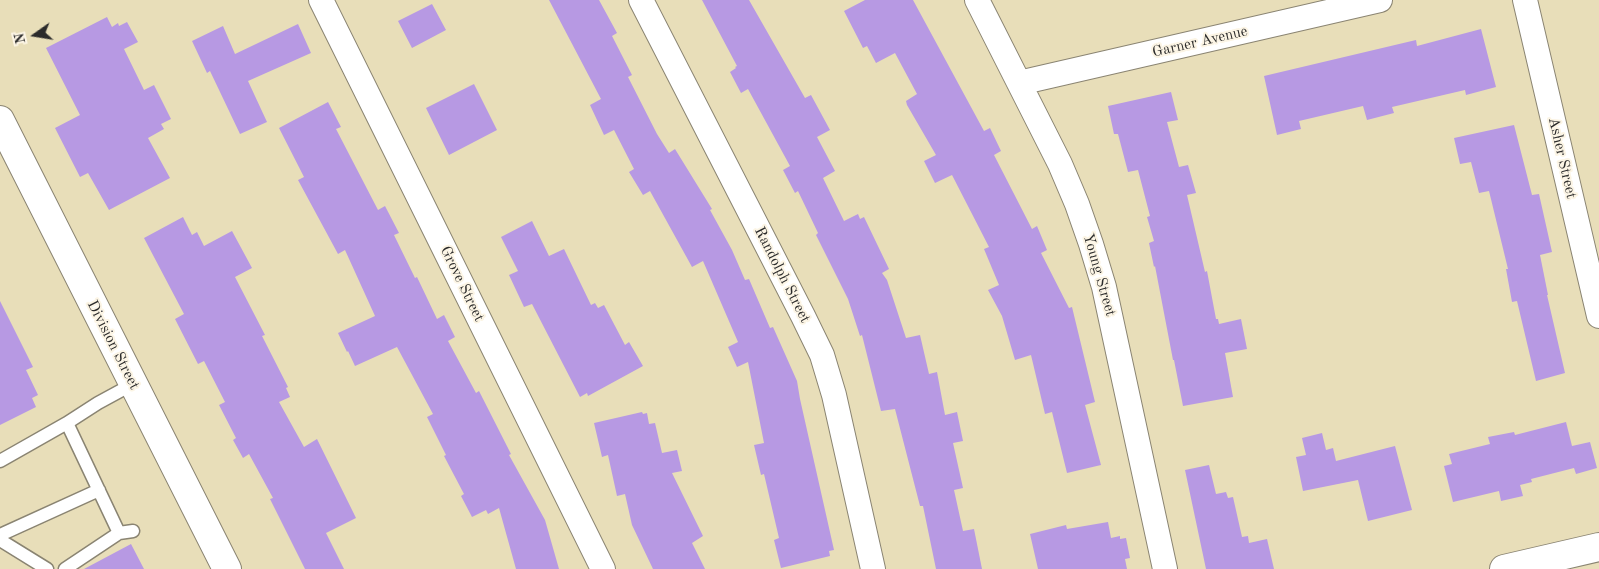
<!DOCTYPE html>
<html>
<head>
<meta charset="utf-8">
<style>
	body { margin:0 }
	#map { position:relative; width:1599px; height:569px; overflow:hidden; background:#e8deb9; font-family:"Old Standard TT",serif }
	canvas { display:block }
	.north { position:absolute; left:10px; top:10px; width:50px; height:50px; -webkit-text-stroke:4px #fcf5e5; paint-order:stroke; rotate:257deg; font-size:14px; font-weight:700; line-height:20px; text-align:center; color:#2b2b2b }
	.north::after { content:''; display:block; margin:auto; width:18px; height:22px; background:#2b2b2b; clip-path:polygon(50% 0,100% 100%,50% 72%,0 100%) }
</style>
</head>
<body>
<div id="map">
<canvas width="1599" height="569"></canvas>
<div class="north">N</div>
</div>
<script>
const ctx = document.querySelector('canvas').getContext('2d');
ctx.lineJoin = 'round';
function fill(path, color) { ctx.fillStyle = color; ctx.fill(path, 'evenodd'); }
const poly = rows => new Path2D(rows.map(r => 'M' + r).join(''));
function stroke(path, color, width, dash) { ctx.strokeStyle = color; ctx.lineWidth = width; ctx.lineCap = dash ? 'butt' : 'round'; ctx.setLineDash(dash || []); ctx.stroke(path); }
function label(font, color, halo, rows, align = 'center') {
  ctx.font = font + ' "Old Standard TT",serif'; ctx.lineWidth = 4; ctx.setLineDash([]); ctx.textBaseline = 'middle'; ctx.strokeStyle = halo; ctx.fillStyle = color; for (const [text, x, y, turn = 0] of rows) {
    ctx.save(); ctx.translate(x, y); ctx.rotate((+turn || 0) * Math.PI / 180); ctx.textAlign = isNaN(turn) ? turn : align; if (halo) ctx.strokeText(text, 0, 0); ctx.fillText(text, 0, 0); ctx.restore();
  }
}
fill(poly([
	[549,0,599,0,617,33,612,36,632,75,628,77,657,134,669,153,675,149,712,209,710,210,732,250,745,280,749,279,770,328,773,327,797,381,800,399,834,550,829,551,830,556,781,568,774,540,779,538,764,474,761,475,754,445,764,443,748,362,737,367,728,347,738,342,703,261,692,267,650,191,643,195,629,172,634,169,614,130,604,135,590,105,601,99],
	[702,0,749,0,805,98,811,95,830,130,817,137,835,171,823,178,844,221,858,214,860,219,864,217,889,269,882,273,887,280,906,338,920,335,929,374,937,372,945,415,957,412,963,441,953,443,963,488,954,490,963,531,974,529,982,569,936,569,923,506,920,506,895,409,881,411,862,335,860,336,848,299,816,235,818,233,798,191,795,193,783,170,790,166,748,89,741,93,730,72,736,68,735,67,737,66],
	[865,0,913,0,984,131,990,128,1001,151,994,155,1032,229,1037,226,1047,250,1041,253,1069,308,1072,307,1095,402,1085,405,1101,465,1067,473,1052,412,1045,414,1031,355,1015,360,1002,316,988,290,999,285,984,249,989,247,952,175,935,183,924,161,936,155,907,105,906,101,917,94,895,53,876,63,867,46,863,48,844,11],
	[432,4,446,30,412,48,398,21],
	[107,17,112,27,118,23,119,26,127,22,138,42,124,49,144,90,154,85,171,119,161,124,164,129,148,138,170,178,109,210,88,173,80,177,55,128,80,115,46,48],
	[298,24,311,53,248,81,267,122,240,134,210,71,207,73,192,41,223,26,235,54],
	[1481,29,1496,87,1466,95,1465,90,1392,107,1394,113,1367,120,1363,106,1299,121,1301,129,1277,135,1264,76,1416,40,1417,46],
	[474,84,497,130,449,155,426,108],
	[1171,92,1178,120,1167,122,1179,167,1188,165,1196,193,1187,195,1205,272,1207,271,1216,319,1218,319,1219,324,1241,319,1247,349,1225,353,1233,397,1183,406,1174,360,1173,360,1155,266,1154,267,1149,243,1154,241,1147,217,1150,216,1138,170,1128,172,1118,134,1114,134,1108,106],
	[328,102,341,127,336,129,378,210,385,206,399,233,394,235,415,278,417,277,437,319,444,315,455,337,448,341,476,393,479,391,511,454,509,455,545,520,559,569,516,569,499,508,488,514,486,510,472,517,461,496,464,494,444,456,446,455,427,417,433,414,397,347,355,366,348,351,347,352,338,333,375,316,345,250,338,254,298,180,304,177,279,128],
	[1514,125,1532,195,1539,194,1552,252,1540,255,1548,295,1547,295,1565,373,1536,381,1517,301,1512,302,1506,269,1508,269,1489,191,1479,193,1471,162,1460,164,1454,138],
	[183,217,192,235,197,232,204,246,232,231,252,268,235,277,265,335,262,336,288,387,286,388,290,397,279,402,304,447,317,439,356,518,326,533,344,569,305,569,270,499,273,498,249,454,243,458,233,440,236,438,219,405,225,402,204,361,198,364,175,319,184,314,144,238],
	[532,221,549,256,564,249,591,305,595,303,598,308,604,305,625,345,629,342,643,366,588,396,587,393,580,397,532,304,524,307,509,275,518,271,501,237],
	[0,301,33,367,26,370,38,395,32,398,36,407,0,425],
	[642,412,643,414,647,413,649,424,655,423,662,453,677,450,682,471,672,473,703,536,692,543,705,569,653,569,632,525,625,494,617,496,608,455,602,457,594,423],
	[1566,422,1572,446,1590,442,1597,468,1576,474,1574,468,1531,479,1532,482,1520,485,1523,496,1501,501,1499,491,1453,502,1444,466,1452,464,1449,454,1490,444,1488,437,1514,432,1515,435],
	[1322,433,1326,450,1333,448,1336,461,1395,446,1412,510,1368,521,1358,480,1303,491,1296,457,1306,455,1302,438],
	[1209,465,1216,494,1226,492,1228,498,1233,497,1242,537,1248,536,1249,543,1267,539,1274,569,1206,569,1185,470],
	[1108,522,1111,538,1120,536,1120,539,1126,538,1130,558,1125,559,1127,569,1038,569,1030,534,1066,525,1067,529],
	[131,544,144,569,84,569]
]), '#b799e3');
const service = poly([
	[67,423,98,403,133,384],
	[0,461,67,423,119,533],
	[0,535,99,490],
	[0,540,47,569],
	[65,569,119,533,133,531]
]);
const minor = poly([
	[321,0,603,569],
	[641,0,803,316,822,355,834,395,873,569],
	[977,0,1060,164,1077,204,1091,244,1104,287,1165,569],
	[1525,0,1599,316],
	[1019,83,1380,0]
]);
const tertiary = poly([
	[1504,569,1599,547]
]);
const secondary = poly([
	[0,120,227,569]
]);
stroke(service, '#8a8472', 15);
stroke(minor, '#8a8472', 26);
stroke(tertiary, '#8a8472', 30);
stroke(secondary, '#8a8472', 30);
stroke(service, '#fff', 12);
stroke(minor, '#fff', 24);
stroke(tertiary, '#fff', 28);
stroke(secondary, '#fff', 28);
label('15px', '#2b2b2b', '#fcf5e5', [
	["Garner Avenue",1200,42,-13],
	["Asher Street",1562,158,77],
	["Randolph Street",782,275,63],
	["Young Street",1099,275,74],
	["Grove Street",462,284,64],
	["Division Street",113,345,63]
]);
</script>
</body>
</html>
